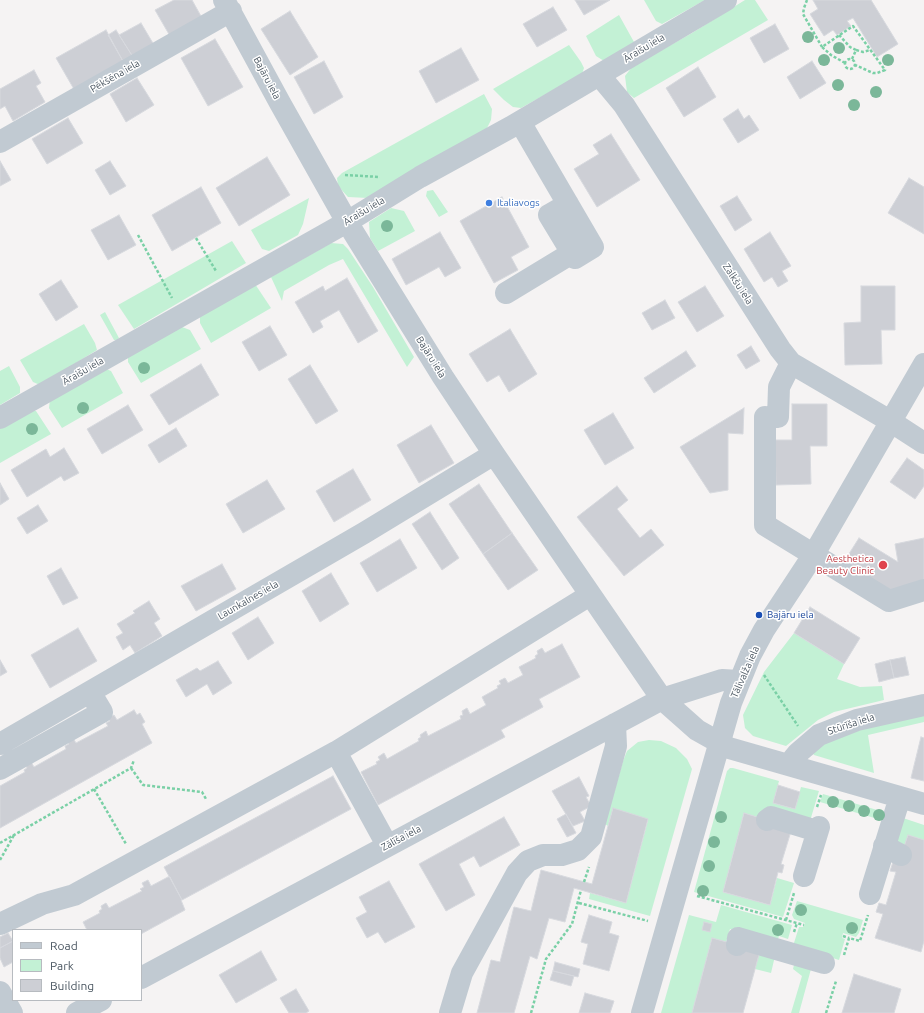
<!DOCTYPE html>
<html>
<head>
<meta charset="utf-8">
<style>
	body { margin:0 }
	#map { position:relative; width:924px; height:1013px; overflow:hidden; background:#f5f3f3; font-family:Ubuntu,sans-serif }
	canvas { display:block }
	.legend { position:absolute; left:12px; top:929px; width:130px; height:72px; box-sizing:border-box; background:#fff; border:1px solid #b7bbc0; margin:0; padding:5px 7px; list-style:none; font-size:12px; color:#4a5661 }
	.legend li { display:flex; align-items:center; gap:8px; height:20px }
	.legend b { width:20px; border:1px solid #b7bbc0 }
</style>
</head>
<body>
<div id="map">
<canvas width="924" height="1013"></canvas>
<ul class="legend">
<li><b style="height:5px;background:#c1cad2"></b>Road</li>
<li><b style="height:11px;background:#c3f1d5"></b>Park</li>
<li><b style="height:11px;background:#cdcfd5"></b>Building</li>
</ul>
</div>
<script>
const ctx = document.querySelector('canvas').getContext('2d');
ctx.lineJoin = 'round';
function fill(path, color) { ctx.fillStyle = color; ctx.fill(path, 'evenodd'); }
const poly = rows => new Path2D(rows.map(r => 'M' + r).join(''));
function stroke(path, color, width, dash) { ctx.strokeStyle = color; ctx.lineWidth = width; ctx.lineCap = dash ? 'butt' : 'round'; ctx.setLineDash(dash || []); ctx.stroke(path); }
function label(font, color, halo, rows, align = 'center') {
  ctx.font = font + ' Ubuntu,sans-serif'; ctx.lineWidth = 3; ctx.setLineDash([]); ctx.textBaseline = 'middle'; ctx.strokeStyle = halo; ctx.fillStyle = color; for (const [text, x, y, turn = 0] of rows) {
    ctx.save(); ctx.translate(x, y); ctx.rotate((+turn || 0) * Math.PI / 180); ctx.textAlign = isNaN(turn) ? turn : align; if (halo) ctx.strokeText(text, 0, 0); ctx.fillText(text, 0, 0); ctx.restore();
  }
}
fill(poly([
	[644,0,705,0,662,24,656,21],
	[745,0,755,0,768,20,634,98,627,92,625,76,632,67,692,33],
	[619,15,634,42,604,61,596,56,586,36],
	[569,45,581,62,584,68,582,74,521,108,513,107,504,100,493,89],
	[484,94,492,109,491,120,486,130,368,198,348,197,338,186,337,178,342,173],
	[433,190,448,212,439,217,426,196,427,191],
	[309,198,303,224,298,235,269,251,262,249,251,230],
	[391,208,404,211,415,231,378,251,370,238,369,222],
	[232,241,246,263,134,329,118,305],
	[331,243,343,244,348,249,373,287,414,357,407,367,343,259,329,265,284,291,282,301,271,277],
	[255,284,271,308,211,343,200,323,200,315],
	[105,312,119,338,117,340,114,340,100,315],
	[84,324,95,343,97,350,40,385,33,382,20,360],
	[182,327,190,330,201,349,141,383,128,362,128,356],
	[9,366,20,387,20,393,0,405,0,371],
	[104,368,111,371,123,393,62,428,49,408,50,399],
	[29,411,36,411,51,434,0,463,0,428],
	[794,633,844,664,837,679,860,687,882,686,884,700,834,712,818,720,786,746,753,736,745,728,743,715,764,672],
	[924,715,924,722,868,735,874,773,814,755,812,752,825,740,852,730],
	[649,740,661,741,676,748,687,759,692,769,650,916,589,899,590,893,626,903,648,820,613,809,608,826,605,824,623,761,627,751,638,742],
	[730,768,733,768,779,781,773,803,795,809,801,787,819,791,810,821,761,812,757,817,744,813,723,892,770,905,777,878,794,883,783,917,694,892,727,771],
	[823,794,884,812,888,822,820,802],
	[900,817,924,825,924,840,908,835,903,850,892,842],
	[797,901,863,920,859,933,856,937,843,933,842,938,845,939,839,960,793,946,799,927,803,927,805,923,794,919,792,915],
	[721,905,792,925,788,939,779,936,777,942,730,929,726,942,712,938,692,1013,661,1013,689,915,716,922],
	[760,951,775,956,771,973,755,969],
	[794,965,811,969,799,1013,791,1013,802,976,793,969]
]), '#c3f1d5');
const building = poly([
	[174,0,192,0,202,18,170,36,155,10,174,0],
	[575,0,610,0,584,15,575,0],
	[813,0,871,0,898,44,877,57,853,18,847,21,851,26,837,35,833,30,824,36,810,14,818,9,813,0],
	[553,7,567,30,537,47,523,24,553,7],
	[290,11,318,57,290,75,261,29,290,11],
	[141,23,154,45,133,57,119,35,141,23],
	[775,24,789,49,764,63,750,38,775,24],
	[106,30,124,63,75,91,56,58,106,30],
	[116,30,133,57,124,63,108,35,116,30],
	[215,39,243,87,208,106,181,58,215,39],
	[461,48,479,80,436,103,419,71,461,48],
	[324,61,343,97,314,114,294,77,324,61],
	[812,61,826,83,800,99,787,77,812,61],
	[698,67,716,97,684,117,666,88,698,67],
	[34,70,41,83,36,86,45,102,13,121,5,106,0,109,0,89,34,70],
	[137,78,154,105,126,122,110,94,137,78],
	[738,109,744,119,749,115,759,130,738,143,723,119,738,109],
	[68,118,83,143,47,164,32,139,68,118],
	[611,134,640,180,597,207,574,169,599,154,593,145,611,134],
	[267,157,290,195,239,226,216,188,267,157],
	[0,161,11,180,0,186,0,161],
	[110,161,126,186,110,195,95,170,110,161],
	[909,178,924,187,924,234,888,213,909,178],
	[201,187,221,223,172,251,152,215,201,187],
	[737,196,752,220,735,231,720,206,737,196],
	[502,197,529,247,511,257,518,270,494,283,460,221,502,197],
	[119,215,136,245,108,260,91,230,119,215],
	[440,232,461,268,445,277,439,267,406,285,392,259,440,232],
	[770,232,791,266,782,271,788,281,778,287,772,277,764,282,744,249,770,232],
	[347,278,378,331,358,343,339,310,320,321,323,327,313,333,295,302,323,286,325,291,347,278],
	[61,280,78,307,56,321,39,294,61,280],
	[705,286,724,316,697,332,678,302,705,286],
	[861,286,895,286,895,330,881,330,882,364,845,365,844,323,861,322,861,286],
	[665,300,675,318,652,330,642,313,665,300],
	[270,326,287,355,259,371,242,342,270,326],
	[510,329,537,374,509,392,499,375,487,382,469,354,510,329],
	[751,346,760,361,746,369,737,355,751,346],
	[686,351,696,366,654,393,644,378,686,351],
	[201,364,219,395,169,425,150,395,201,364],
	[310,365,338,411,316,424,288,379,310,365],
	[792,404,827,404,827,446,810,446,811,484,776,485,775,440,792,440,792,404],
	[128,405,143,430,102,454,87,429,128,405],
	[744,408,743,434,728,433,728,490,710,493,680,447,744,408],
	[613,413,634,448,605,465,584,430,613,413],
	[431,425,454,463,419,483,397,445,431,425],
	[176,428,187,446,159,463,148,445,176,428],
	[64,448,79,473,64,481,61,476,27,497,11,470,46,449,50,457,64,448],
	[907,458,924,470,924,486,915,499,890,482,907,458],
	[353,469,371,500,334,522,316,491,353,469],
	[267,480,285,509,243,533,226,504,267,480],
	[0,483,9,499,0,505,0,483],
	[479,484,512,533,483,554,449,504,479,484],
	[617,486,628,500,617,509,640,538,651,529,664,545,624,576,577,517,617,486],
	[38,505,48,521,27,534,17,518,38,505],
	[430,512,459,558,442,570,412,524,430,512],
	[512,533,538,570,508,590,483,554,512,533],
	[859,538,898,562,895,544,924,538,924,588,897,596,840,568,859,538],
	[400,539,417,568,377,592,360,563,400,539],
	[222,564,236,589,196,611,181,586,222,564],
	[61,568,78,598,63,605,47,576,61,568],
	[331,573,349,604,320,622,302,591,331,573],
	[149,601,160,619,154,623,162,636,135,653,130,645,123,650,116,637,123,633,117,624,135,613,133,611,149,601],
	[810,607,860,638,844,664,794,633,810,607],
	[258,617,274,643,248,660,232,633,258,617],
	[78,628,97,661,50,688,31,655,78,628],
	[562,644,580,677,539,699,543,707,501,730,505,737,378,805,361,772,377,764,376,762,380,760,378,757,384,753,387,759,419,741,418,739,421,737,420,735,426,731,428,736,461,719,460,716,463,715,462,711,467,708,470,714,486,705,482,697,498,688,497,686,501,684,499,681,505,678,508,683,523,675,519,667,536,658,535,656,538,654,537,651,542,648,545,653,562,644],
	[905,657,909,675,894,678,890,660,905,657],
	[0,660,7,672,0,676,0,660],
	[890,660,894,678,879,682,875,664,890,660],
	[218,661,232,683,213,695,207,684,186,697,176,680,197,668,200,671,218,661],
	[134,710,137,715,140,713,145,722,142,724,152,743,0,828,0,786,25,772,24,770,27,768,26,765,31,762,34,767,66,749,65,746,69,744,67,741,73,738,76,743,108,726,106,723,110,721,108,718,114,715,117,720,134,710],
	[921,737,924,738,924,781,911,778,921,737],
	[333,776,351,809,182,900,164,867,333,776],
	[579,777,589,796,586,797,591,806,580,812,585,821,573,826,552,791,579,777],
	[778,785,800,792,795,809,773,803,778,785],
	[613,808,648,819,626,903,574,888,565,922,549,918,537,959,530,956,514,1013,477,1013,491,960,500,962,514,907,531,911,541,870,592,884,613,808],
	[744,813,792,828,781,864,784,865,782,873,778,872,770,905,723,892,744,813],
	[566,814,576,833,567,837,557,819,566,814],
	[504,817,520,845,480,867,474,856,459,864,475,895,446,911,419,864,504,817],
	[908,835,924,840,924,941,921,952,875,938,883,914,876,912,879,903,886,905,896,872,890,871,893,862,898,864,908,835],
	[168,877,170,877,182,900,181,900,185,910,141,934,141,930,87,930,83,922,100,913,99,911,102,909,101,906,106,903,109,908,142,891,140,889,144,887,142,883,148,880,151,886,168,877],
	[389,881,415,927,385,943,378,932,367,938,356,918,367,912,359,897,389,881],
	[589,915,612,922,609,933,619,936,609,971,583,964,588,944,581,942,589,915],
	[704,922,712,924,710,932,702,930,704,922],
	[8,933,13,941,0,948,0,937,8,933],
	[712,938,760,951,743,1013,692,1013,712,938],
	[13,941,13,962,4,967,0,958,0,948,13,941],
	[261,951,277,980,236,1003,219,975,261,951],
	[555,962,580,969,578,977,553,971,555,962],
	[553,971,574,976,571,986,550,980,553,971],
	[854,974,901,989,894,1013,842,1013,854,974],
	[296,989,309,1011,306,1013,289,1013,280,998,296,989],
	[585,993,614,1001,610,1013,579,1013,585,993]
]);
fill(building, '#cdcfd5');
stroke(building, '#d7d9de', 1);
stroke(poly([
	[807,0,804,8,803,14,822,47],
	[839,35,850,47,856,50],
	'845 64a5 5 0 1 1 10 0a5 5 0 1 1-10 0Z',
	[852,59,856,50,863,52,870,50],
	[845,63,831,55,822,47,853,26,885,70,877,73,873,73,855,65],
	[345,175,380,177],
	[138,235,172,298],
	[196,238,216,271],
	[764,675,798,726],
	[131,768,143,785,202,792,206,799],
	[94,789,126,844],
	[817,807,821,795],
	[0,843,131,768,134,760],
	[0,860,14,835],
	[584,882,589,867],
	[697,896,804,925],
	[579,903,648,921],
	[786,920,794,893],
	[794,932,797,923],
	[843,936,849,938],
	[844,955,849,938,860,941,868,915],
	[531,1013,546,959,572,924,581,890],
	[826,1013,836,981]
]), '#7ad0a6', 2.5, [3, 2]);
stroke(poly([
	[224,0,280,103,347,222,443,377,494,454,662,699,697,730,729,748,924,804],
	[599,75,624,105,780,349,791,363,890,421,924,443],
	[520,122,593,247,575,258,549,215,568,204],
	[0,142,231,11],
	[506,293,572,253],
	[765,417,765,525,889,601,924,590],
	[778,417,779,387,791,363],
	[0,418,347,222,420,177,511,127,726,0],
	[0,744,364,533,494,454],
	[336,752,387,845],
	[789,764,798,753,819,735,857,720,924,705],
	[0,769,102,712,90,692],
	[767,820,771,817,817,831],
	[884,846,901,855],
	[804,876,819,827],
	[870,894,900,797],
	[0,924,42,904,74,895,336,752,590,595],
	[737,945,738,938,824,963],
	[141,978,662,699,722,680,739,681],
	[0,992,12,1013],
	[77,1013,101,1000],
	[450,1013,462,973,517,873,528,861,543,855,562,855,578,850,591,837,616,746,615,724],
	[642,1013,731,703,750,656,764,630,814,554,924,364]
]), '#c1cad2', 22);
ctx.fillStyle = '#7bb799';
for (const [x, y] of [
	[808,37],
	[839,48],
	[824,60],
	[888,60],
	[838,85],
	[876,92],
	[854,105],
	[387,226],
	[144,368],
	[83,408],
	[32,429],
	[833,802],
	[849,806],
	[864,811],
	[879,815],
	[721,817],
	[714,842],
	[709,866],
	[703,891],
	[801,910],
	[852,928],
	[778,930]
]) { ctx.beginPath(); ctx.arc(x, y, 6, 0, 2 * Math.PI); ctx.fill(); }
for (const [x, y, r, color] of [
	[489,203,4,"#3f7fe0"],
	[883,565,5,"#e0444e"],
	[759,615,4,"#1a4fb4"]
]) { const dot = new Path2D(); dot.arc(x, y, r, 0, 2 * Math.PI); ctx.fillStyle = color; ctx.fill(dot); stroke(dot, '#fff', 1.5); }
label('10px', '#4a5661', '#fff', [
	["Āraišu iela",644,48,-31],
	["Pēkšēna iela",115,76,-30],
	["Bajāru iela",267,78,62],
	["Āraišu iela",364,211,-31],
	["Zalkšu iela",738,284,57],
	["Bajāru iela",431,357,58],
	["Āraišu iela",83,371,-30],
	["Launkalnes iela",248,600,-30],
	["Tālivalža iela",745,672,-66],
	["Stūrīša iela",851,724,-18],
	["Zālīša iela",401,838,-28]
]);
label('10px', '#366cbe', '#fff', [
	["Italiavogs",497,203]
], 'left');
label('10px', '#be3a42', '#fff', [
	["Aesthetica",874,559],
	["Beauty Clinic",874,571]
], 'right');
label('10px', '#164399', '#fff', [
	["Bajāru iela",767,615]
], 'left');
</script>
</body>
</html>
